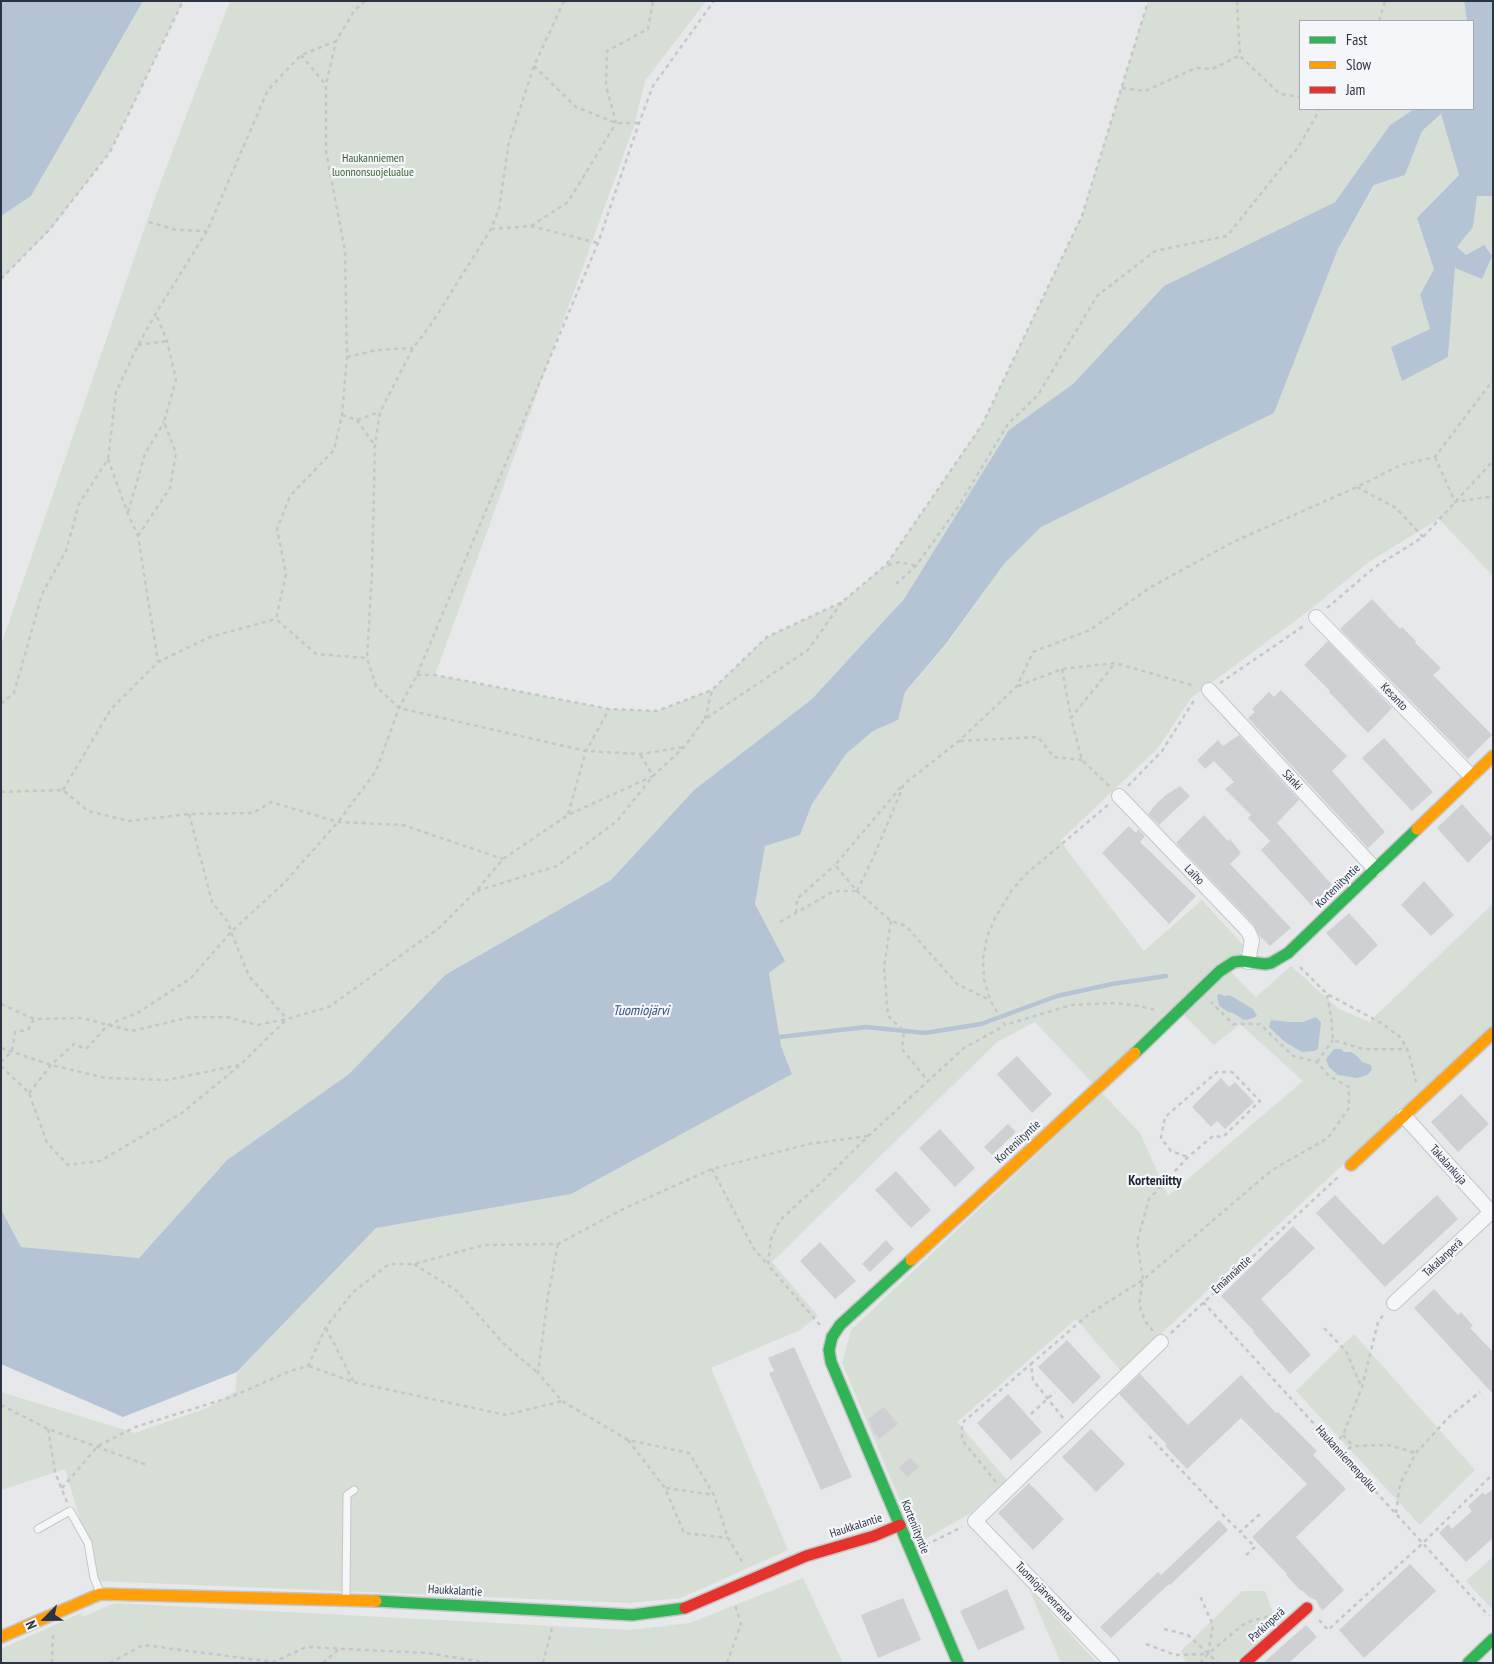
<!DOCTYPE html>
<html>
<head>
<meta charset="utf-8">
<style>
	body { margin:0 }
	#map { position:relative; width:1494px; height:1664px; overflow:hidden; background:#e6e8ea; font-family:"PT Sans Narrow",sans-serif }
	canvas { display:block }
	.frame { position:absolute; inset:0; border:2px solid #2b3445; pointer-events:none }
	.legend { position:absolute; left:1299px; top:20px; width:175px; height:90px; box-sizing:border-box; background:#f4f6f9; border:1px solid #a4a8b1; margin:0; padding:6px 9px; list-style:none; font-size:15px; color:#2b3445 }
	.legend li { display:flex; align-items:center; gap:10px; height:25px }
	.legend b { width:25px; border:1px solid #a4a8b1 }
	.north { position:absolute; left:20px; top:1594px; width:50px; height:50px; -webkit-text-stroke:4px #f4f6f9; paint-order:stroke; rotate:247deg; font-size:14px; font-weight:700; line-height:20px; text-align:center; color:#2b3445 }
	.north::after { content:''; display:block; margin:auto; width:18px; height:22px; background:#2b3445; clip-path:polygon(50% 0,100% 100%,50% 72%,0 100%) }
</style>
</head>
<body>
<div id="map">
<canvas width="1494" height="1664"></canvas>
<div class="frame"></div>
<ul class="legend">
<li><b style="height:6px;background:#30b455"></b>Fast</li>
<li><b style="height:6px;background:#ff9f0a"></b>Slow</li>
<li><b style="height:6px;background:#e5322d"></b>Jam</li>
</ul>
<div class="north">N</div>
</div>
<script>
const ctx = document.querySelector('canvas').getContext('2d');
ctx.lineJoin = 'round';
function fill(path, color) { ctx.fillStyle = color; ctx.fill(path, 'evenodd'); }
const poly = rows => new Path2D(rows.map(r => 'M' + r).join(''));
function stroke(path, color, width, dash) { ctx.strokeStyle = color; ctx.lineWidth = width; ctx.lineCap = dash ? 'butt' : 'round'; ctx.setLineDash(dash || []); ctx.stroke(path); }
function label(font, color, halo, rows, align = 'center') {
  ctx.font = font + ' "PT Sans Narrow",sans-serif'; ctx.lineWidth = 4.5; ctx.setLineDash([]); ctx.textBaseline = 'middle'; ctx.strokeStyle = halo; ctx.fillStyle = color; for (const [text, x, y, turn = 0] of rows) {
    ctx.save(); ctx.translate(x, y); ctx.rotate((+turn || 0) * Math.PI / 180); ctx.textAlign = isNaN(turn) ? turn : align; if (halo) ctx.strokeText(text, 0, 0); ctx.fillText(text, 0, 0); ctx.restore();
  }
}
fill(poly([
	[143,1,183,1,110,152,51,229,1,279,1,216,31,196],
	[230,1,706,1,645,81,634,126,435,675,609,709,657,711,712,690,767,637,842,602,886,565,982,425,1082,216,1148,1,1464,1,1467,21,1300,21,1300,109,1414,109,1390,125,1335,202,1164,286,1073,384,1010,430,904,599,812,699,694,790,611,880,445,975,349,1074,227,1160,139,1258,21,1247,1,1209,1,645,157,192],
	[1442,114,1459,175,1417,218,1434,269,1420,295,1430,329,1391,347,1448,357,1455,268,1466,255,1457,247,1473,227,1477,195,1493,196,1493,576,1439,519,1370,561,1311,609,1191,698,1158,748,1060,841,1144,951,1202,900,1244,946,1230,971,1256,997,1291,966,1339,1009,1369,1022,1493,904,1493,1025,1121,1371,1076,1319,957,1422,1007,1480,971,1513,918,1543,842,1363,851,1330,1102,1093,1035,1022,997,1042,772,1262,818,1316,800,1330,711,1368,788,1550,681,1598,630,1603,98,1581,65,1469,1,1490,1,1392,135,1433,207,1408,235,1392,237,1373,376,1228,571,1194,792,1073,781,1046,769,973,785,961,755,904,765,845,800,835,812,804,846,754,873,731,898,720,905,692,946,645,1004,564,1041,527,1274,413,1338,249,1375,185,1405,175,1422,131],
	[1184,1015,1214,1045,1240,1024,1303,1081,1168,1196,1140,1133,1102,1093],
	[1354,1334,1475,1470,1420,1525,1296,1391],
	[1493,1557,1493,1610,1466,1581],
	[803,1578,843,1663,1,1663,1,1649,81,1613,83,1617,115,1603,631,1630,690,1623],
	[1029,1589,1097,1663,1061,1663],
	[1242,1591,1265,1591,1277,1623,1234,1663,1186,1663,1181,1651]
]), '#d6ded6');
fill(poly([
	[1,1,143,1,31,196,1,216],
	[1464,1,1493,1,1493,196,1477,196,1473,227,1457,247,1466,255,1484,245,1492,256,1482,279,1455,268,1448,357,1402,381,1391,347,1430,329,1420,295,1434,269,1417,218,1459,175,1441,114,1422,131,1405,175,1374,185,1338,249,1274,413,1041,527,1004,564,945,645,905,692,898,720,873,731,846,754,812,804,800,835,765,846,755,904,785,961,769,973,781,1046,792,1074,571,1194,376,1228,237,1372,123,1417,1,1364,1,1209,21,1247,139,1258,227,1160,349,1074,445,975,611,880,694,790,812,699,904,599,1009,430,1073,384,1164,286,1335,202,1390,125,1414,109,1473,109,1473,21,1467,21],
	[1219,994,1225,996,1229,995,1233,997,1253,1009,1257,1016,1250,1019,1244,1020,1233,1013,1228,1012,1221,1007,1219,1005,1217,995],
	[1316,1017,1321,1022,1318,1049,1314,1051,1302,1052,1295,1048,1285,1042,1269,1027,1271,1020,1289,1022,1303,1022],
	[1334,1049,1341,1049,1344,1052,1351,1052,1358,1057,1362,1062,1371,1065,1372,1070,1367,1075,1357,1078,1338,1075,1329,1067,1326,1059]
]), '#b4c4d5');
stroke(poly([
	[780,1037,866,1027,925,1033,981,1024,1057,996,1112,984,1166,976]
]), '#b4c4d5', 4.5);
fill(poly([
	[1372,599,1400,629,1402,627,1416,641,1415,643,1441,668,1433,675,1492,735,1468,759,1340,629],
	[1328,641,1392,708,1368,733,1329,692,1330,691,1304,665],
	[1281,690,1347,756,1332,771,1385,832,1368,848,1248,718,1255,712,1252,709,1269,692,1274,697],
	[1239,735,1299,800,1277,823,1333,886,1312,906,1261,850,1270,841,1248,818,1251,815,1225,789,1234,782,1214,761,1205,769,1197,760,1218,740,1223,746],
	[1384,738,1433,792,1412,811,1362,758],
	[1180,786,1190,796,1159,825,1148,814,1156,804,1166,795],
	[1462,804,1493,838,1468,863,1437,828],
	[1204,815,1228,841,1230,839,1241,853,1230,864,1291,928,1270,946,1259,935,1254,925,1176,843],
	[1129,826,1136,833,1138,829,1145,836,1140,842,1196,896,1169,924,1102,853],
	[1424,881,1454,915,1431,936,1401,905],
	[1349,913,1378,945,1356,966,1326,933],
	[1017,1056,1052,1094,1032,1113,997,1074],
	[1221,1078,1229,1087,1235,1082,1254,1102,1225,1129,1217,1121,1211,1127,1192,1107],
	[1461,1094,1489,1124,1458,1152,1431,1122],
	[1008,1124,1016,1132,992,1155,984,1147],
	[940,1129,975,1168,955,1187,919,1148],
	[896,1171,931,1210,911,1228,875,1190],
	[1335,1195,1383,1245,1437,1195,1458,1219,1385,1287,1316,1213],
	[1293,1226,1315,1248,1261,1299,1311,1355,1290,1374,1253,1332,1254,1331,1221,1296],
	[886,1240,894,1249,870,1272,862,1264],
	[820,1242,856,1281,835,1299,800,1261],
	[1434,1289,1458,1315,1461,1312,1473,1326,1470,1328,1493,1352,1493,1394,1414,1308],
	[1067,1340,1101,1377,1073,1404,1038,1367],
	[794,1347,852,1477,821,1490,769,1373,774,1371,768,1358],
	[1140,1374,1188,1425,1241,1375,1276,1413,1278,1412,1317,1451,1313,1455,1346,1489,1296,1537,1344,1590,1322,1611,1316,1600,1309,1597,1302,1590,1301,1591,1286,1575,1287,1574,1252,1537,1307,1484,1241,1418,1187,1469,1165,1446,1167,1445,1119,1394],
	[1008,1394,1042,1432,1011,1460,977,1423],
	[884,1407,898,1424,879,1439,873,1431,868,1419],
	[1091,1429,1125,1464,1096,1492,1062,1457],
	[910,1457,919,1467,907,1477,899,1468],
	[1029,1483,1064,1519,1033,1550,998,1513],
	[1493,1489,1493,1538,1466,1562,1439,1533,1448,1524,1452,1529,1472,1511,1468,1506,1483,1492,1485,1495],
	[1219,1520,1228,1530,1170,1585,1169,1584,1111,1638,1100,1627,1158,1572,1161,1575],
	[1410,1564,1436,1591,1364,1658,1339,1630],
	[1007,1589,1025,1629,978,1650,960,1611],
	[903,1598,921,1640,878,1658,861,1615],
	[1306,1625,1317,1637,1289,1663,1263,1663]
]), '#ced0d3');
const lane = poly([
	[38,1529,70,1511,88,1543,94,1578,100,1592],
	[346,1599,347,1495,354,1490]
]);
const street = poly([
	[1316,617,1471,776],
	[1209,690,1375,869],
	[1119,796,1248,931,1252,940,1248,962],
	[1404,1116,1493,1214],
	[1394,1303,1491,1212],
	[1112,1663,975,1521,1161,1342]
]);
const fast = poly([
	[1135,1053,1220,971,1234,962,1242,961,1265,964,1271,963,1288,953,1417,829],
	[911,1260,840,1325,832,1337,829,1350,831,1362,958,1663],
	[376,1601,632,1615,685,1608],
	[1468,1663,1493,1639]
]);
const slow = poly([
	[1417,829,1493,756],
	[1351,1165,1493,1033],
	[911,1260,1135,1053],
	[1,1637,100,1594,376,1601]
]);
const jam = poly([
	[685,1608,806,1556,874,1536,900,1525],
	[1245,1663,1307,1608]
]);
stroke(lane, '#c4c6c8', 9);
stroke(street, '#c4c6c8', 16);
stroke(fast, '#c4c6c8', 14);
stroke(slow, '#c4c6c8', 14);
stroke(jam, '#c4c6c8', 14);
stroke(poly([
	[365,1,354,11,336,41,326,85,326,151,345,251,347,357,342,415,334,450,290,496,277,529,286,574,276,619,316,654,367,658],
	[564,1,534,66,509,142,499,209,491,229,432,323,413,348,380,412,375,445,372,571,367,658,376,686,399,708,586,751,640,754,684,747],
	[1237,1,1240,56,1280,94,1300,97],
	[1379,21,1385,1],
	[301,55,326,85],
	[534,66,576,107,616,123,639,123],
	[1122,88,1145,91,1196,68,1212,69,1239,56],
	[149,222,176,230,207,231],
	[531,226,568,202,616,123,606,85,607,51,648,29,653,1],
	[491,229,531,226,598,243],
	[1,279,50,229,110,152,183,1],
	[138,345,167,341],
	[347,357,377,350,413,348],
	[342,415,357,420,380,412],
	[357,420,374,444],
	[1435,457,1455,502,1487,497,1493,499],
	[108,459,128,514,138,536,158,662],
	[1357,487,1396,508,1423,537],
	[128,512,145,454,164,422],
	[138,536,170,488,176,453,164,422,176,379,167,341,156,314],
	[888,565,900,562,916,566],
	[896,584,916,566,958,507,1008,424,1038,395,1097,296,1155,251,1227,236,1299,146,1320,109],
	[1327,608,1375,567,1423,537,1493,461],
	[1062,669,1071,718],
	[417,675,435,675,609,709,657,711,712,690,767,637,842,602,886,565,982,425,1082,216,1147,5,1147,1],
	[1220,683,1305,625],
	[1018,686,1062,669,1115,663,1195,686],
	[1,704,14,693,42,594,66,551,79,504,108,459,116,392,138,345,156,313,207,231,268,90,301,55,336,41],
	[705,719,712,690],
	[960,741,1038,737,1054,757,1082,760],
	[1109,786,1082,760,1071,718,1115,663],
	[1128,786,1162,751,1193,702,1197,699],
	[901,787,835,865,857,891,891,921,906,926,957,984,990,1000],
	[63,790,111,709,158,662,210,637,276,619],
	[1,792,63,790,88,811,129,821,189,814,253,813,271,802,338,822,403,825,503,859],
	[1108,805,1026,874,1012,890,996,916,987,937,983,959,984,979,990,1000,1005,1025,1071,1005,1114,1003,1140,1006,1155,1010],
	[189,814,212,902,228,922,231,932,249,976,287,1019],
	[568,814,586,751,609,709],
	[477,891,557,866,617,821,653,776,684,747,705,719,808,650,842,602],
	[857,891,874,856,904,784,959,741,1017,686,1033,652,1090,630,1151,587,1233,542,1357,487,1401,465,1435,457,1493,380],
	[796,913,797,899,835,865],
	[891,921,884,967,888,1016,904,1031,902,1049,928,1081],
	[780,922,834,891,857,891],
	[1300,967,1327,994,1383,1024,1400,1037,1407,1049,1411,1061,1416,1082],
	[1327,995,1331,1016,1333,1040,1363,1049,1407,1049],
	[1,1004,34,1019,82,1018,132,1031,191,1017,227,1017,257,1025,287,1019,329,1007,439,928,475,892,503,859,568,815,653,776,640,754],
	[1,1048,51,1065,106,1078,167,1080,239,1065],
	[1,1062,12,1051,15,1032,28,1030,34,1019],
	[1317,1062,1333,1040],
	[1,1066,29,1093,47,1143,68,1165,100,1161,182,1113,240,1065,286,1020],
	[29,1093,51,1065,74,1044,86,1049,108,1025,139,1012,191,978,231,932,285,882,338,822,376,771,399,708,417,675,598,243,639,123,653,86,714,1],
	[712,1169,754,1249,768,1265],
	[558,1244,548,1296,538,1373,562,1401,628,1440,689,1453,714,1495,728,1538,744,1565],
	[414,1264,457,1291,504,1344,538,1373],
	[1203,1302,1489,1616],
	[820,1325,768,1265,771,1239,780,1220,824,1180,863,1141,964,1048,1004,1026],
	[326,1328,353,1381],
	[1324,1328,1346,1351,1361,1386],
	[1153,1331,1145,1321,1139,1304,1143,1280,1137,1242,1149,1199,1188,1157,1213,1136,1223,1137,1260,1101,1232,1072,1217,1072,1165,1117,1161,1138,1171,1151,1188,1157],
	[1171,1333,1339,1176],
	[309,1366,353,1382,506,1415,562,1401],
	[1,1405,48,1429,147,1465],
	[1031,1414,1055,1392],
	[1063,1418,1033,1380,1031,1364,1089,1314,1143,1280,1272,1170,1328,1138,1349,1108,1349,1087,1329,1076,1317,1062,1293,1056,1260,1024,1233,1024,1211,1002],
	[48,1429,55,1472,67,1502],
	[1343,1435,1353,1446],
	[1149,1436,1218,1509],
	[628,1440,665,1488,684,1533,728,1538],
	[1334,1445,1343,1435,1362,1387,1378,1322,1385,1313],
	[1341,1453,1353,1446,1388,1445,1416,1453],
	[996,1482,962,1440,962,1423,1031,1364],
	[62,1488,98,1446,135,1427,231,1397,290,1371,308,1366,326,1327,352,1293,389,1264,414,1264,484,1245,558,1244,623,1209,712,1169,809,1144,868,1136],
	[666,1488,714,1495],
	[1396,1513,1400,1484,1416,1453,1450,1416,1480,1392],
	[1222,1514,1240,1532],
	[926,1545,962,1527],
	[1246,1555,1255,1547,1240,1532,1260,1514],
	[1319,1620,1328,1630,1423,1543,1493,1474],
	[1164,1629,1188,1635,1218,1663],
	[1146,1644,1175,1655,1208,1654,1213,1625,1200,1596],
	[52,1663,53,1634],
	[110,1663,143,1645,274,1662,306,1647,428,1653,488,1663],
	[323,1663,339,1649],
	[543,1663,552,1628],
	[727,1663,741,1624,735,1605],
	[1200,1663,1208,1654,1245,1623,1272,1615]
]), '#c5c6ca', 2.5, [4, 4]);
stroke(lane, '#f5f6f7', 7);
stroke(street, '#f5f6f7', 14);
stroke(fast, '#30b455', 11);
stroke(slow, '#ff9f0a', 11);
stroke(jam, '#e5322d', 11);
label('12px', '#3f6138', '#f4f6f9', [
	["Haukanniemen",373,159],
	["luonnonsuojelualue",373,173]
]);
label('12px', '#2b3445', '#f4f6f9', [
	["Kesanto",1394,697,46],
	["Sänki",1292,780,47],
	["Laiho",1194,875,46],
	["Korteniityntie",1338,886,-44],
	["Korteniityntie",1018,1142,-43],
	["Takalankuja",1448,1165,48],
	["Takalanperä",1443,1258,-43],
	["Emännäntie",1232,1275,-43],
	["Haukanniemenpolku",1346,1459,48],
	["Haukkalantie",856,1526,-18],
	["Korteniityntie",915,1527,68],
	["Haukkalantie",455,1591,3],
	["Tuomiojärvenranta",1044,1592,46],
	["Parkinperä",1267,1625,-42]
]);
label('italic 14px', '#34527a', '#f4f6f9', [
	["Tuomiojärvi",641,1011]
]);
label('bold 14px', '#1d2536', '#f4f6f9', [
	["Korteniitty",1155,1181]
]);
</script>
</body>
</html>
